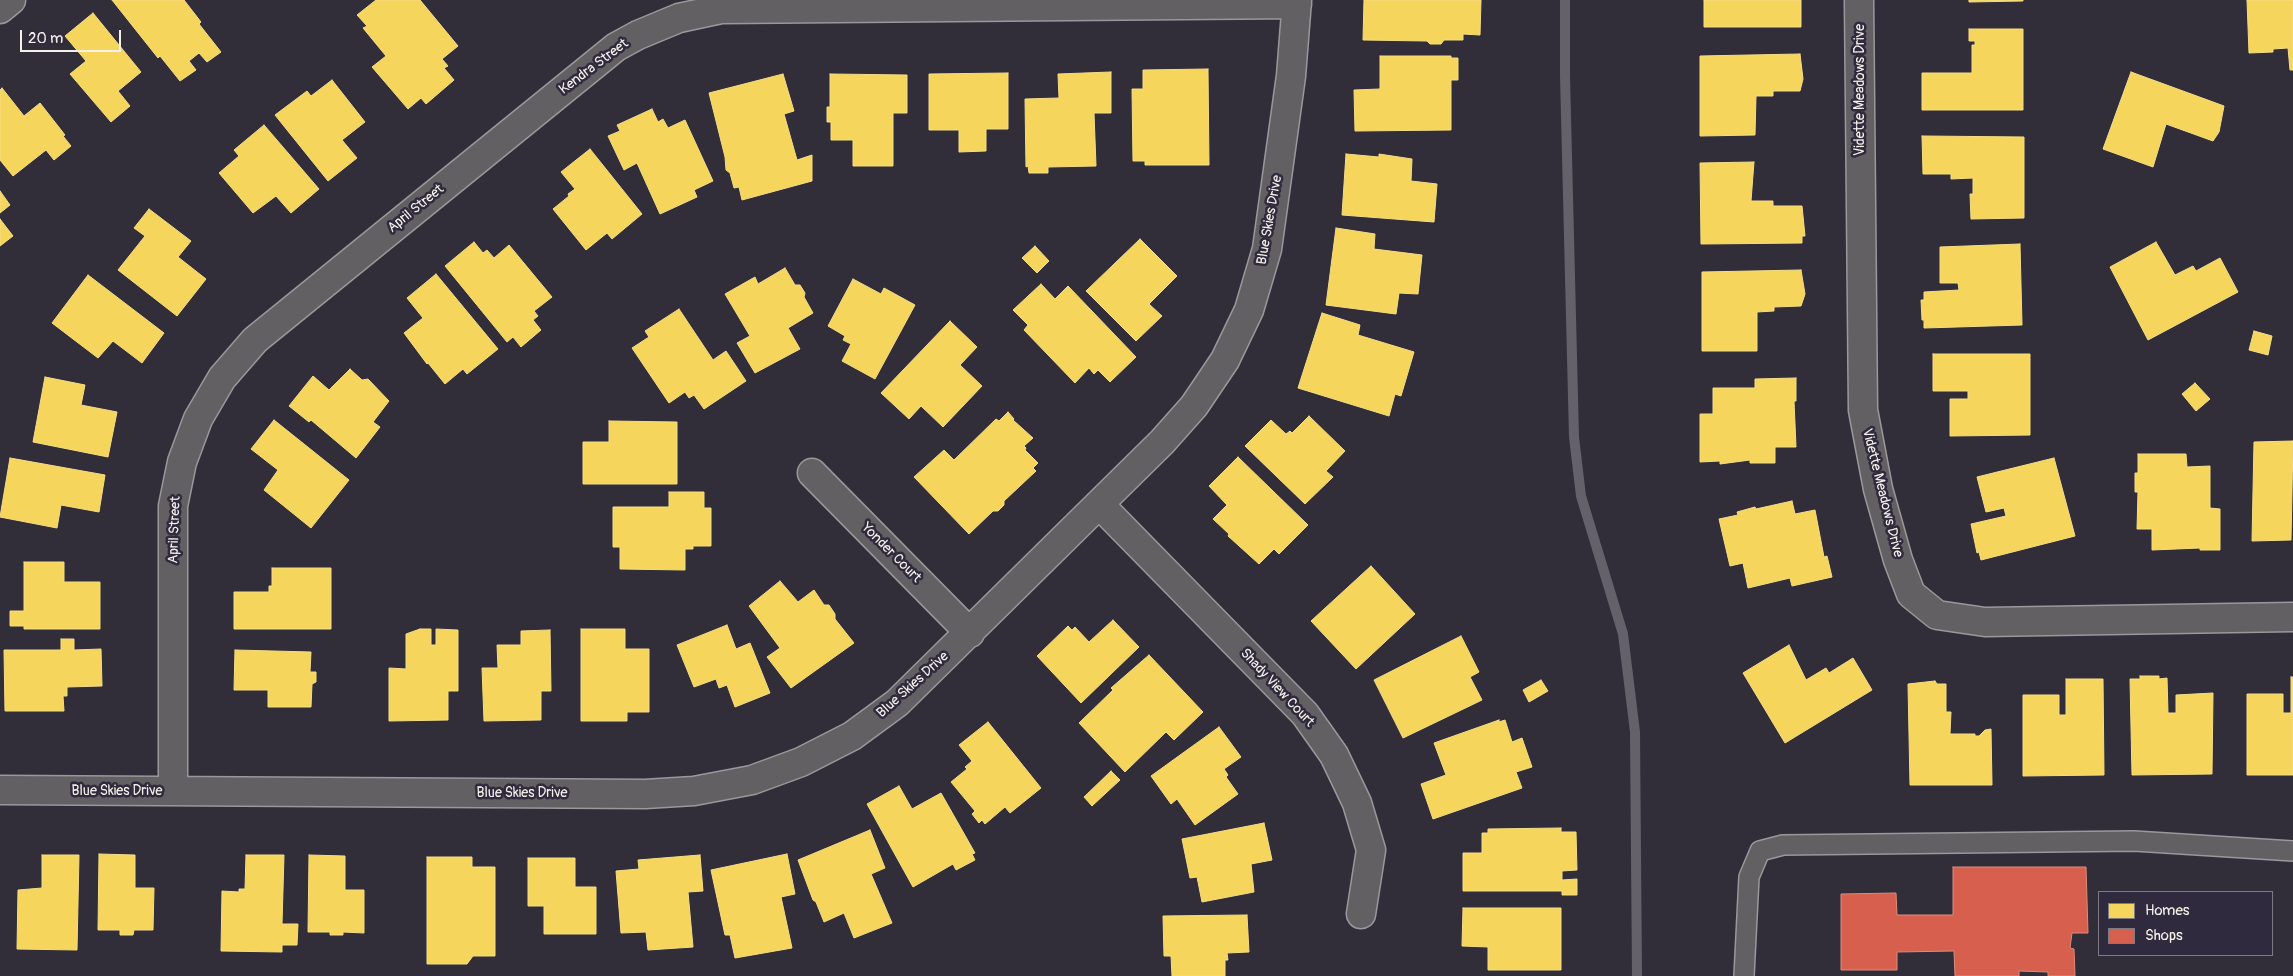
<!DOCTYPE html>
<html>
<head>
<meta charset="utf-8">
<style>
	body { margin:0 }
	#map { position:relative; width:2293px; height:976px; overflow:hidden; background:#312e39; font-family:Pangolin,sans-serif }
	canvas { display:block }
	.legend { position:absolute; left:2098px; top:891px; width:175px; height:65px; box-sizing:border-box; background:#2f2a3d; border:1px solid #7e7a81; margin:0; padding:6px 9px; list-style:none; font-size:15px; color:#f4f1e8 }
	.legend li { display:flex; align-items:center; gap:10px; height:25px }
	.legend b { width:25px; border:1px solid #7e7a81 }
	.scale { position:absolute; left:20px; top:30px; width:101px; height:22px; box-sizing:border-box; border:2px solid #f4f1e8; border-top:0; padding-left:6px; font-size:15px; line-height:18px; white-space:nowrap; color:#f4f1e8; -webkit-text-stroke:4px #2f2a3d; paint-order:stroke }
</style>
</head>
<body>
<div id="map">
<canvas width="2293" height="976"></canvas>
<ul class="legend">
<li><b style="height:14px;background:#f6d55c"></b>Homes</li>
<li><b style="height:14px;background:#d6604d"></b>Shops</li>
</ul>
<div class="scale">20 m</div>
</div>
<script>
const ctx = document.querySelector('canvas').getContext('2d');
ctx.lineJoin = 'round';
function fill(path, color) { ctx.fillStyle = color; ctx.fill(path, 'evenodd'); }
const poly = rows => new Path2D(rows.map(r => 'M' + r).join(''));
function stroke(path, color, width, dash) { ctx.strokeStyle = color; ctx.lineWidth = width; ctx.lineCap = dash ? 'butt' : 'round'; ctx.setLineDash(dash || []); ctx.stroke(path); }
function label(font, color, halo, rows, align = 'center') {
  ctx.font = font + ' Pangolin,sans-serif'; ctx.lineWidth = 5; ctx.setLineDash([]); ctx.textBaseline = 'middle'; ctx.strokeStyle = halo; ctx.fillStyle = color; for (const [text, x, y, turn = 0] of rows) {
    ctx.save(); ctx.translate(x, y); ctx.rotate((+turn || 0) * Math.PI / 180); ctx.textAlign = isNaN(turn) ? turn : align; if (halo) ctx.strokeText(text, 0, 0); ctx.fillText(text, 0, 0); ctx.restore();
  }
}
const homes = poly([
	[112,0,184,0,201,22,199,24,221,52,207,62,199,53,189,61,196,70,180,81,160,56,158,58,112,0],
	[376,0,420,0,458,46,442,59,448,66,444,68,454,80,426,104,421,98,408,109,372,67,386,56,363,28,367,26,357,15,376,0],
	[1364,0,1481,0,1480,35,1463,34,1463,40,1444,40,1441,44,1430,44,1427,41,1363,40,1364,0],
	[1704,0,1801,0,1801,27,1704,27,1704,0],
	[1969,0,2023,0,2023,1,1969,2,1969,0],
	[2247,0,2293,0,2293,70,2290,70,2288,48,2273,49,2273,52,2249,53,2247,0],
	[93,13,141,72,118,91,130,106,111,122,70,74,86,61,65,36,93,13],
	[1969,29,2023,29,2023,110,1922,110,1922,73,1972,73,1972,45,1975,45,1975,41,1969,41,1969,29],
	[1800,54,1803,79,1800,91,1773,91,1773,96,1756,96,1755,135,1700,136,1700,56,1800,54],
	[1380,56,1451,56,1451,58,1458,58,1458,80,1451,80,1451,130,1355,131,1354,90,1380,89,1380,56],
	[1208,69,1209,165,1145,165,1145,161,1133,161,1132,89,1143,89,1143,70,1208,69],
	[1111,72,1111,113,1094,113,1096,166,1048,167,1048,173,1029,173,1028,166,1026,167,1025,99,1059,98,1058,74,1111,72],
	[2131,72,2224,106,2219,132,2213,141,2166,124,2153,167,2103,149,2131,72],
	[1008,73,1008,129,986,129,986,151,959,152,959,130,929,130,929,74,1008,73],
	[783,74,794,111,784,114,797,160,812,155,812,181,742,200,739,187,734,188,730,173,726,170,725,157,709,93,783,74],
	[830,74,907,75,907,113,893,113,893,166,853,166,853,140,831,140,831,122,827,122,827,107,830,107,830,74],
	[332,80,365,122,342,140,357,158,328,181,275,115,307,91,311,96,332,80],
	[2,88,24,116,40,103,65,135,63,136,71,146,54,160,46,150,13,176,0,160,0,90,2,88],
	[652,109,658,122,663,119,668,128,685,120,713,181,694,190,697,197,660,214,637,163,624,170,608,136,620,131,617,125,652,109],
	[264,125,319,189,291,213,276,196,253,213,219,173,239,156,234,150,264,125],
	[1922,136,2024,137,2024,218,1971,219,1970,194,1973,194,1973,178,1951,179,1951,174,1923,174,1922,136],
	[590,149,642,214,612,239,607,233,586,250,553,209,569,196,568,194,575,189,561,172,590,149],
	[1346,154,1379,157,1379,154,1412,159,1411,181,1437,184,1434,222,1342,215,1346,154],
	[1754,162,1751,201,1773,201,1773,206,1802,206,1805,236,1802,236,1802,243,1701,244,1700,163,1754,162],
	[0,191,10,205,0,213,0,191],
	[149,209,191,241,178,257,206,279,177,316,118,270,145,236,134,228,149,209],
	[0,219,13,236,0,246,0,219],
	[1336,228,1375,234,1374,249,1422,255,1418,294,1399,293,1396,314,1326,305,1336,228],
	[1140,239,1177,276,1149,304,1162,316,1136,341,1086,291,1140,239],
	[474,242,483,253,487,250,494,258,509,245,552,297,534,311,538,316,533,320,541,330,521,347,513,337,507,342,445,266,474,242],
	[2156,242,2175,275,2193,266,2196,271,2220,258,2238,292,2148,340,2110,267,2156,242],
	[2020,244,2022,325,1924,328,1924,320,1922,320,1921,300,1924,300,1924,292,1959,290,1958,283,1940,283,1940,247,2020,244],
	[1035,246,1049,261,1037,273,1022,258,1035,246],
	[785,268,795,285,800,285,805,293,804,297,813,313,788,328,800,349,755,373,737,343,750,336,725,294,755,277,758,284,785,268],
	[1801,270,1805,294,1801,306,1774,307,1774,311,1757,312,1757,351,1702,351,1702,272,1801,270],
	[436,274,498,349,467,374,463,369,445,384,428,363,427,364,404,333,423,318,407,298,436,274],
	[88,275,164,333,142,363,113,341,98,358,52,323,88,275],
	[853,279,881,294,884,288,915,305,875,379,842,361,851,344,843,340,845,336,828,326,853,279],
	[1041,284,1055,299,1068,286,1136,357,1110,382,1098,370,1094,374,1089,368,1075,383,1024,330,1028,325,1013,310,1041,284],
	[679,309,713,360,726,351,746,381,704,409,694,395,689,398,685,392,669,403,632,348,649,337,645,331,679,309],
	[1322,313,1360,325,1358,335,1414,352,1401,396,1395,394,1389,416,1298,388,1322,313],
	[950,321,977,347,960,365,982,386,943,427,921,406,909,419,881,393,950,321],
	[2254,331,2272,336,2268,355,2249,350,2254,331],
	[1933,354,2030,354,2030,435,1950,436,1950,399,1968,399,1968,391,1933,391,1933,354],
	[350,369,362,380,368,379,389,401,373,422,380,427,356,458,311,420,309,422,289,406,313,376,329,390,350,369],
	[45,377,85,385,81,405,117,412,108,457,33,442,45,377],
	[1796,378,1796,401,1794,401,1796,447,1775,447,1775,463,1750,463,1750,460,1720,464,1720,461,1700,462,1700,414,1713,414,1713,388,1755,388,1755,379,1796,378],
	[2195,383,2210,399,2196,411,2182,394,2195,383],
	[1008,412,1014,419,1013,420,1033,438,1024,446,1026,448,1025,450,1038,463,1033,468,1036,471,1004,501,1004,505,998,511,993,511,969,534,914,477,944,450,954,460,996,419,999,421,1008,412],
	[1309,416,1345,451,1326,471,1333,477,1305,504,1245,446,1271,420,1286,434,1290,431,1292,433,1309,416],
	[274,420,349,480,311,528,264,490,278,470,251,449,274,420],
	[609,421,677,422,677,484,583,484,583,442,609,442,609,421],
	[2293,441,2291,540,2252,541,2254,442,2293,441],
	[2138,454,2186,454,2187,467,2210,466,2210,508,2220,509,2220,550,2200,550,2200,548,2152,550,2152,529,2137,529,2138,492,2135,492,2135,473,2138,473,2138,454],
	[1238,457,1308,525,1279,554,1274,549,1259,564,1228,536,1229,534,1213,519,1227,505,1209,486,1238,457],
	[10,458,105,475,99,512,61,505,57,528,0,517,10,458],
	[2054,458,2075,536,1981,560,1979,552,1977,553,1971,524,2006,516,2004,508,1986,512,1977,477,2054,458],
	[669,492,704,492,704,508,711,508,711,546,693,546,693,549,685,549,685,570,620,569,620,547,613,547,613,507,669,507,669,492],
	[1792,501,1795,514,1815,510,1824,557,1827,556,1832,577,1792,586,1790,578,1748,588,1743,563,1730,566,1719,519,1738,515,1737,512,1755,507,1756,509,1792,501],
	[24,562,64,562,64,582,100,582,100,629,24,629,24,626,10,626,10,611,24,611,24,562],
	[1371,566,1415,614,1356,669,1311,621,1371,566],
	[272,568,331,568,331,629,234,629,234,592,269,592,269,586,272,586,272,568],
	[780,581,798,602,814,590,824,605,829,605,835,614,835,619,854,643,791,688,767,657,780,648,749,606,780,581],
	[1113,620,1139,647,1081,703,1037,656,1068,626,1072,630,1075,627,1089,642,1113,620],
	[727,625,736,649,750,643,770,693,735,707,727,685,719,688,716,679,694,687,677,645,727,625],
	[420,629,431,629,431,645,436,645,436,629,458,630,458,691,448,691,448,720,389,721,389,668,406,669,406,634,420,629],
	[581,629,625,629,625,649,649,649,649,712,627,712,627,721,581,721,581,629],
	[550,630,551,691,541,691,541,720,484,721,482,668,498,668,497,645,521,645,521,631,550,630],
	[1461,636,1479,672,1470,677,1482,700,1403,738,1374,680,1461,636],
	[61,639,74,639,74,650,101,649,102,686,67,687,67,696,63,696,64,711,5,711,4,650,61,650,61,639],
	[1789,645,1806,680,1826,668,1829,673,1853,658,1872,690,1785,743,1743,673,1789,645],
	[235,650,311,652,310,672,316,672,316,682,312,684,311,707,268,707,268,690,234,690,235,650],
	[1149,655,1203,712,1174,740,1166,732,1125,772,1079,723,1113,690,1111,688,1149,655],
	[2140,676,2159,676,2159,679,2167,678,2168,713,2176,713,2176,695,2213,693,2212,774,2132,775,2130,679,2140,679,2140,676],
	[2291,677,2293,677,2293,775,2247,775,2247,694,2283,694,2283,713,2291,713,2291,677],
	[2066,679,2103,679,2104,775,2023,776,2023,695,2059,695,2059,715,2066,715,2066,679],
	[1541,680,1548,691,1529,702,1523,690,1541,680],
	[1935,681,1937,684,1946,684,1946,712,1951,712,1950,734,1975,734,1975,736,1979,736,1985,730,1991,729,1992,785,1910,785,1908,684,1935,681],
	[1499,720,1499,722,1505,720,1512,742,1522,738,1532,767,1516,772,1522,788,1433,819,1421,784,1446,775,1434,743,1499,720],
	[988,722,1041,788,1010,813,1005,807,985,824,982,820,979,823,972,814,975,811,951,782,967,769,965,767,972,761,959,745,988,722],
	[1219,727,1241,757,1224,769,1228,775,1226,777,1238,794,1195,825,1177,799,1171,804,1151,776,1219,727],
	[1111,771,1120,780,1092,806,1084,797,1111,771],
	[899,786,912,809,941,793,975,853,972,854,975,860,956,870,953,864,913,887,867,804,899,786],
	[1264,823,1272,860,1251,864,1254,892,1202,902,1197,877,1190,878,1182,839,1264,823],
	[1561,828,1561,832,1576,832,1577,870,1562,871,1562,880,1577,879,1577,895,1562,895,1562,891,1463,891,1463,853,1482,853,1482,833,1488,833,1488,829,1561,828],
	[870,830,885,868,871,874,892,923,854,938,844,913,824,922,816,902,813,900,798,860,870,830],
	[99,854,135,855,135,888,154,888,153,930,134,930,133,935,120,935,120,930,98,930,99,854],
	[787,854,795,894,781,897,792,948,735,958,730,935,725,935,711,870,787,854],
	[42,855,79,855,77,950,17,949,18,890,42,888,42,855],
	[246,855,284,855,282,924,298,924,297,945,282,945,282,952,221,951,222,891,239,892,239,889,245,889,246,855],
	[309,855,345,856,345,890,364,890,364,933,343,932,343,935,330,935,330,932,308,932,309,855],
	[700,855,703,891,688,892,693,947,648,950,646,932,621,933,616,871,639,869,638,860,700,855],
	[427,857,472,857,472,867,495,867,495,956,473,956,467,964,427,964,427,857],
	[528,858,575,858,575,887,596,887,596,934,544,934,544,906,528,906,528,858],
	[1463,908,1561,908,1561,970,1488,970,1488,947,1462,946,1463,908],
	[1247,915,1249,952,1227,953,1228,960,1225,960,1225,976,1172,976,1171,956,1164,956,1163,916,1247,915]
]);
fill(homes, '#f6d55c');
stroke(homes, '#f5dd86', 1);
const shops = poly([
	[1953,867,2086,867,2088,933,2072,933,2070,948,2074,949,2075,976,2048,976,2048,972,2019,971,2019,976,1955,976,1954,951,1897,952,1897,970,1841,970,1841,894,1896,893,1897,915,1953,915,1953,867]
]);
fill(shops, '#d6604d');
stroke(shops, '#df8c7c', 1);
stroke(poly([
	[1565,0,1565,76,1574,437,1581,496,1623,634,1635,732,1637,976]
]), '#65616b', 10);
const service = poly([
	[1744,976,1749,877,1760,851,1783,845,2134,841,2293,851]
]);
const minor = poly([
	[1859,0,1863,410,1878,489,1898,560,1911,594,1937,615,1985,622,2293,617],
	[0,9,11,0],
	[812,473,970,633],
	[1100,505,1305,714,1334,755,1357,803,1371,850,1361,914],
	[0,790,645,794,694,791,752,780,801,762,852,736,897,703,1162,442,1194,406,1225,360,1249,310,1267,249,1291,76,1297,0],
	[173,791,173,506,182,462,198,419,222,378,255,340,616,47,638,35,679,18,721,9,1297,4]
]);
stroke(service, '#9a989b', 22);
stroke(minor, '#9a989b', 31);
stroke(service, '#626063', 19);
stroke(minor, '#626063', 28);
label('14px', '#f4f1e8', '#2f2a3d', [
	["Kendra Street",594,67,-37],
	["Vidette Meadows Drive",1860,90,-90],
	["April Street",416,209,-39],
	["Blue Skies Drive",1270,220,-80],
	["Vidette Meadows Drive",1882,493,76],
	["April Street",175,530,-88],
	["Yonder Court",891,553,45],
	["Blue Skies Drive",913,685,-42],
	["Shady View Court",1277,688,47],
	["Blue Skies Drive",117,791],
	["Blue Skies Drive",522,793]
]);
</script>
</body>
</html>
